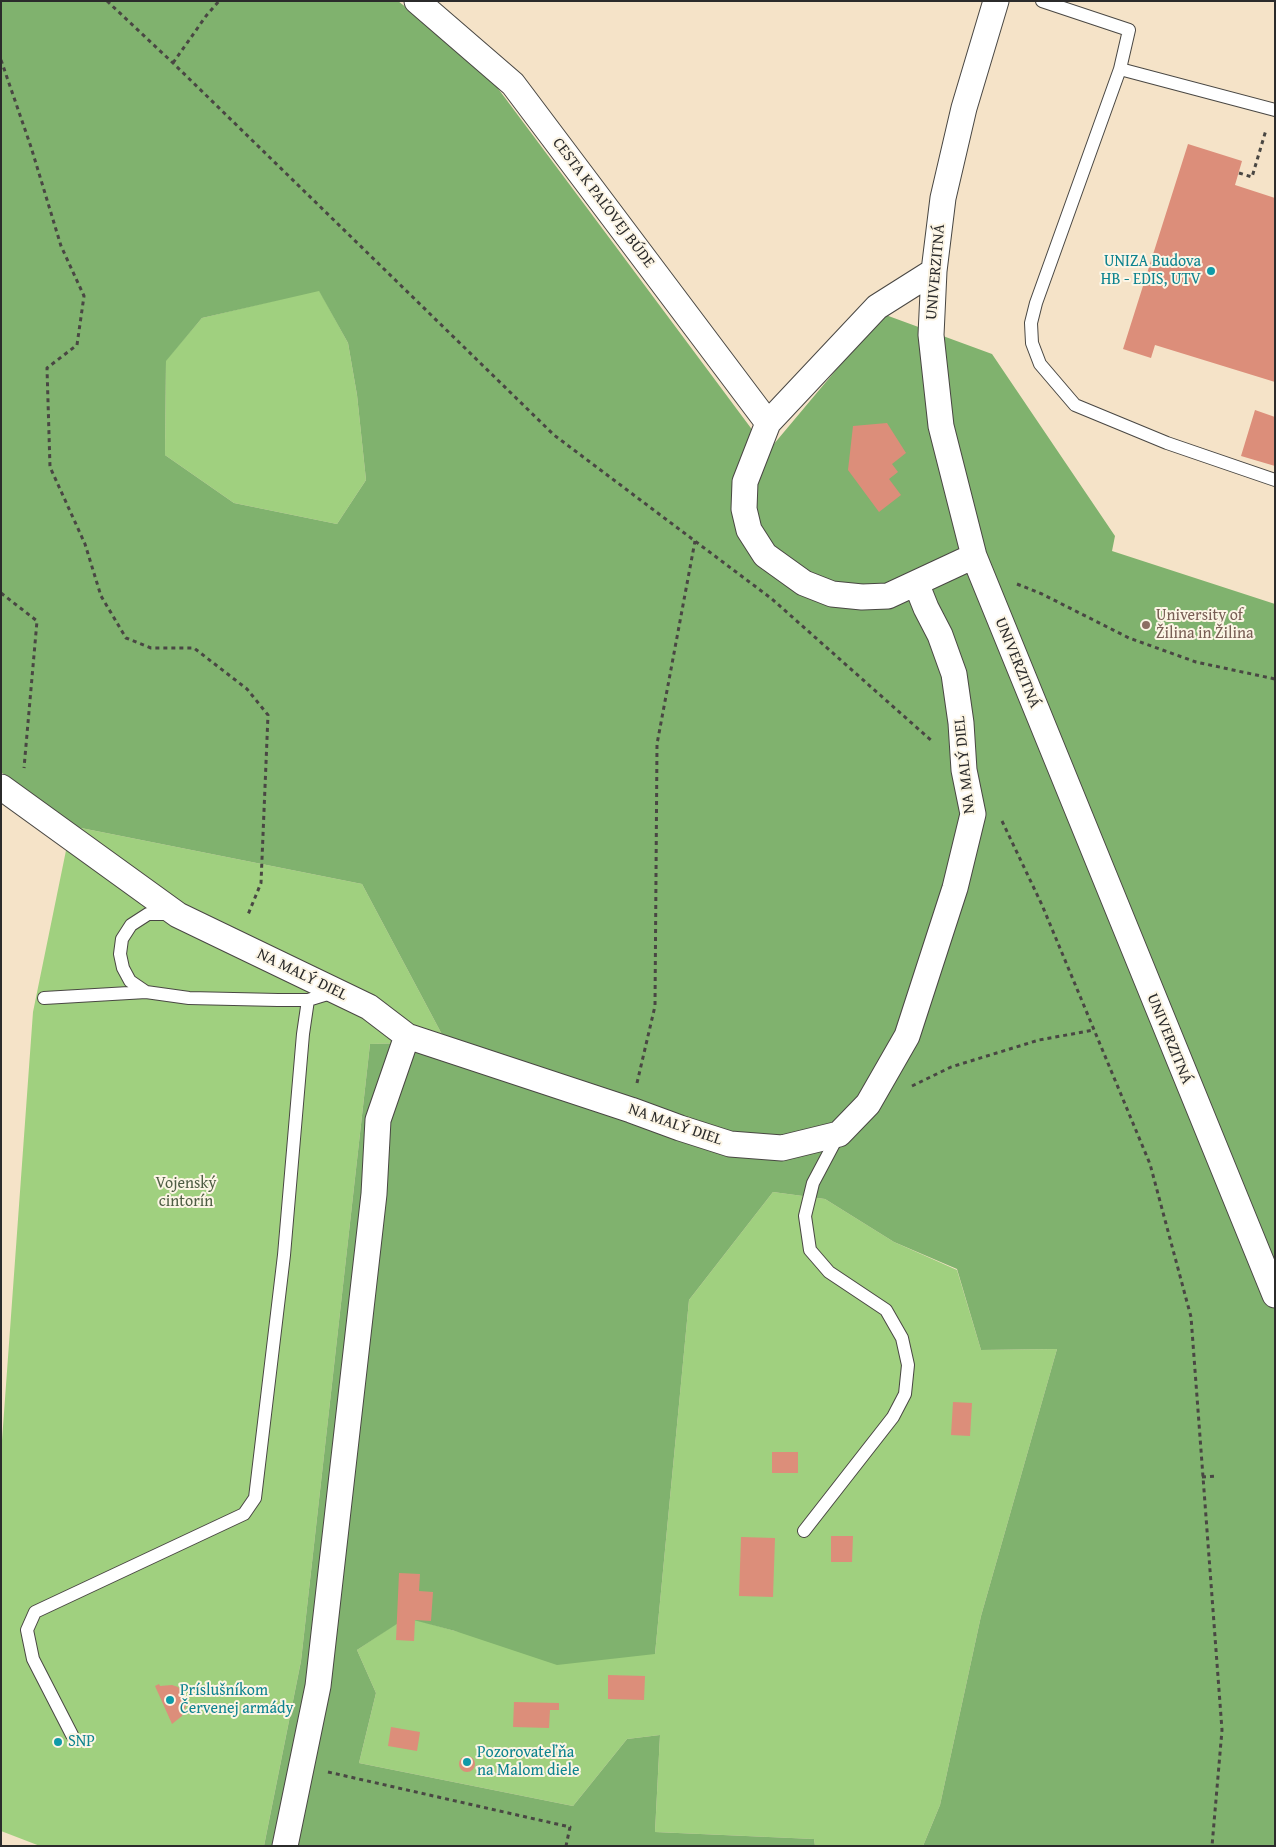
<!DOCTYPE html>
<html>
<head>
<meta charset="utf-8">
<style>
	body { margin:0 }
	#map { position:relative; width:1276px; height:1847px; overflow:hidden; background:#f5e3c8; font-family:"Gentium Book Plus",serif }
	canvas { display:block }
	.frame { position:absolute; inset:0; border:2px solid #2b2b2b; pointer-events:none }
</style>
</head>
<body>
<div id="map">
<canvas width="1276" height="1847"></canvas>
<div class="frame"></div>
</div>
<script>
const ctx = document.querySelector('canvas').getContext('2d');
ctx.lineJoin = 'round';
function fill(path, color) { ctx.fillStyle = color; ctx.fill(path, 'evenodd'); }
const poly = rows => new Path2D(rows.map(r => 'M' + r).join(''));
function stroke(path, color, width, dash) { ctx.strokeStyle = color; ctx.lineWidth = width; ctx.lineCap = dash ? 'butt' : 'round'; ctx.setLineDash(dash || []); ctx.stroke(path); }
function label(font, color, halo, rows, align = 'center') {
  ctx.font = font + ' "Gentium Book Plus",serif'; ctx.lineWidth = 4; ctx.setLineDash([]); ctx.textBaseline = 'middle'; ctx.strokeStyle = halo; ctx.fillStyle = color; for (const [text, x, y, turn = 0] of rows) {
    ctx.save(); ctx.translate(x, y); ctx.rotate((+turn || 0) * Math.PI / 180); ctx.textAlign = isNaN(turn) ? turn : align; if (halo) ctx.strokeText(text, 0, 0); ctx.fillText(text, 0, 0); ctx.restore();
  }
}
fill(poly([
	[319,290,348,343,357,395,366,480,337,524,234,503,165,455,166,360,202,318],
	[71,826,362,884,446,1042,370,1044,301,1661,264,1846,40,1846,1,1831,1,1454,33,1012],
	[773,1192,825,1199,894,1242,957,1270,981,1350,1057,1349,981,1616,940,1805,923,1846,815,1846,814,1839,655,1832,660,1735,627,1739,573,1806,359,1763,376,1693,357,1650,406,1617,455,1631,655,1654,689,1300]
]), '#a0d07f');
fill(poly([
	[1,1,398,1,482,67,768,451,883,314,992,354,1115,536,1112,551,1275,604,1275,1846,923,1846,940,1805,981,1616,1057,1349,981,1350,957,1269,894,1242,825,1199,773,1192,689,1300,655,1654,557,1665,455,1631,406,1618,357,1650,376,1693,359,1763,573,1806,627,1739,660,1735,655,1832,814,1839,815,1846,264,1846,301,1661,370,1044,446,1042,362,884,71,826,1,772],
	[319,291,348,343,357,395,366,480,337,524,234,503,165,455,166,361,202,318]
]), '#80b26e');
fill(poly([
	[1188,144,1242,161,1235,185,1275,198,1275,382,1155,345,1151,358,1123,349],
	[1255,410,1275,417,1275,466,1241,456],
	[887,423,906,453,892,464,898,472,889,479,901,495,879,512,848,470,853,426],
	[953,1402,972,1403,970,1436,951,1435],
	[772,1452,798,1452,798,1473,772,1473],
	[831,1536,853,1536,852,1562,831,1562],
	[741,1537,775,1538,773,1597,739,1596],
	[399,1573,420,1574,419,1591,433,1592,431,1621,415,1620,414,1641,396,1640],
	[608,1675,645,1676,644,1700,608,1699],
	[159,1684,160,1686,172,1685,178,1687,182,1692,186,1700,186,1706,182,1716,172,1724,155,1686],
	[514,1702,559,1703,559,1710,550,1710,549,1728,513,1727],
	[391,1727,420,1732,417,1751,388,1746],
	'459 1764a8 8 0 1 1 16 0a8 8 0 1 1-16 0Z'
]), '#dc8e7a');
const lane = poly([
	[1042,1,1129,30,1120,69,1036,303,1031,323,1032,343,1040,364,1075,405,1167,443,1275,480],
	[1120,69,1275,110],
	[171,914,148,914,131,925,122,939,120,954,123,968,130,981,146,992,189,998,278,1000,308,1000,334,992],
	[44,998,146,992],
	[804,1531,893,1417,905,1394,908,1365,902,1338,886,1310,829,1272,810,1250,805,1216,813,1183,839,1134],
	[72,1735,33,1659,27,1630,35,1612,244,1514,255,1498,284,1255,303,1034,308,1000]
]);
const street = poly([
	[417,1,513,84,768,423],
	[996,1,964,108,943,198,934,271,931,335,941,426,974,556,1275,1295],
	[934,271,877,307,768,423,745,482,744,509,749,530,765,555,804,583,832,594,862,597,888,596,974,556],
	[1,787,178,915,369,1007,407,1036,631,1110,680,1128,730,1144,782,1148,839,1134,868,1104,907,1036,955,888,973,814,964,770,961,723,954,674,940,635,926,608,916,583],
	[285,1846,318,1686,374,1194,378,1120,407,1036]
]);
stroke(lane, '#494743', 14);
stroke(street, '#494743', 27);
stroke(poly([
	[107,1,173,63,554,435,772,599,933,742],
	[1,60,31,147,61,246,84,296,77,345,47,368,50,467,85,544,101,596,126,638,151,648,194,648,247,689,268,715,261,883,247,917],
	[173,63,206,16,219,1],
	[1239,173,1252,177,1266,130],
	[1017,584,1042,594,1129,638,1196,662,1275,679],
	[1,593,37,621,24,768],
	[1002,821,1042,905,1150,1164,1191,1317,1222,1730,1212,1846],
	[637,1083,655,1006,657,744,695,541],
	[912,1086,951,1067,1039,1040,1094,1030],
	[1202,1477,1217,1476],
	[328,1772,570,1827,566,1846]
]), '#494743', 3, [4, 4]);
stroke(lane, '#fff', 12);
stroke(street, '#fff', 25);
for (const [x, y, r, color] of [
	[1211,271,5,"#0f9aa8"],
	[1146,625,5,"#8d6e63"],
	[170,1700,5,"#0f9aa8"],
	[58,1742,5,"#0f9aa8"],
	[467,1762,5,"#0f9aa8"]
]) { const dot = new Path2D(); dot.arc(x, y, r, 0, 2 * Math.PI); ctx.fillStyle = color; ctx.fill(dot); stroke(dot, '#fcf5e5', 2); }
label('16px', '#2b2b2b', '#fcf5e5', [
	["CESTA K PAĽOVEJ BÚDE",603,203,53],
	["UNIVERZITNÁ",936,272,-85],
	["UNIVERZITNÁ",1017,663,68],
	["NA MALÝ DIEL",965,765,-96],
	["NA MALÝ DIEL",302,975,26],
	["UNIVERZITNÁ",1169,1039,68],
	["NA MALÝ DIEL",675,1125,19]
]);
label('16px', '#0d838f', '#fcf5e5', [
	["UNIZA Budova",1201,262,"right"],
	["HB - EDIS, UTV",1201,280,"right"],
	["Príslušníkom",180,1691],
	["Červenej armády",180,1709],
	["SNP",68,1742],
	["Pozorovateľňa",477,1753],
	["na Malom diele",477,1771]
], 'left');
label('16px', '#785e54', '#fcf5e5', [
	["University of",1156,616],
	["Žilina in Žilina",1156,634]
], 'left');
label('16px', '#4e5d44', '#fcf5e5', [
	["Vojenský",186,1184],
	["cintorín",186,1202]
]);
</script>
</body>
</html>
